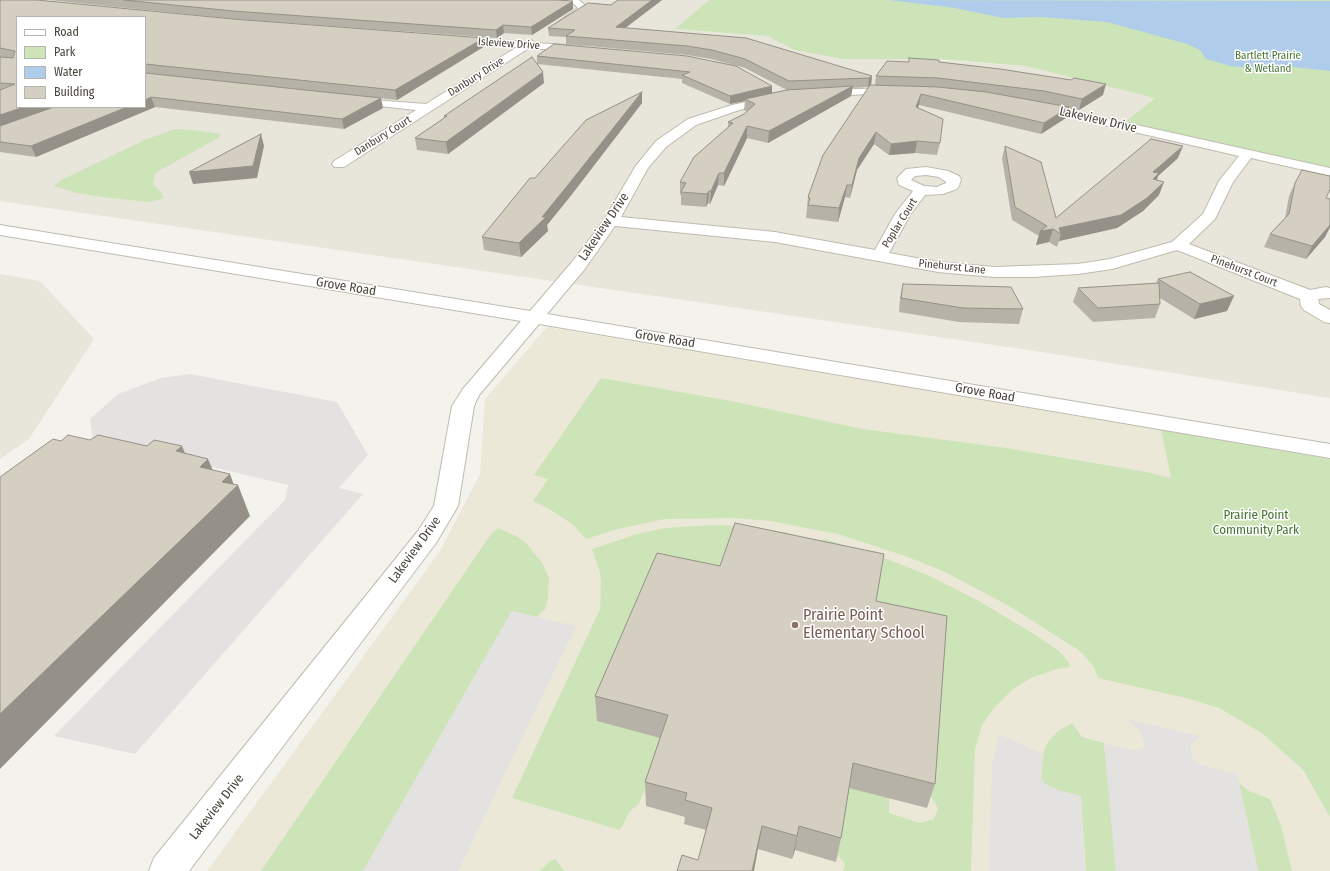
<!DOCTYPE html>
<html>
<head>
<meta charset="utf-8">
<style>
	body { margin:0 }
	#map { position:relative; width:1330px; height:871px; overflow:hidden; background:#f4f2ec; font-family:"Fira Sans Condensed",sans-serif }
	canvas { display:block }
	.legend { position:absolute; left:16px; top:16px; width:130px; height:92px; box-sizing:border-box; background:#fff; border:1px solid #b6b4b0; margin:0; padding:5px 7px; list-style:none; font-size:12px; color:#48443a }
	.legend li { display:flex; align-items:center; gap:8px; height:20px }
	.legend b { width:20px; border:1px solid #b6b4b0 }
</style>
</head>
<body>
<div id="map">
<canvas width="1330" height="871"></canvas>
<ul class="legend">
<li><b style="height:5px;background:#fff"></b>Road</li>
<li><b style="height:11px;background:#cde4b9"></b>Park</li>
<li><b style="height:11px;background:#afcdea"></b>Water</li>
<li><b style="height:11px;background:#d5cfc2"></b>Building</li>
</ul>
</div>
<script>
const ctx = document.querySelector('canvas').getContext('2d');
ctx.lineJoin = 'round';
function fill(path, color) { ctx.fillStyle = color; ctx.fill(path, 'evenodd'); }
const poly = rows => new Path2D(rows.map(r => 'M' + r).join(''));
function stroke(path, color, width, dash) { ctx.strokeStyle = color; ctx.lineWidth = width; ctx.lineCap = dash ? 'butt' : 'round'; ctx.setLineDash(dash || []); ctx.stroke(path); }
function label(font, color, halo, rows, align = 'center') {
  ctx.font = font + ' "Fira Sans Condensed",sans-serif'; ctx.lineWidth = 3; ctx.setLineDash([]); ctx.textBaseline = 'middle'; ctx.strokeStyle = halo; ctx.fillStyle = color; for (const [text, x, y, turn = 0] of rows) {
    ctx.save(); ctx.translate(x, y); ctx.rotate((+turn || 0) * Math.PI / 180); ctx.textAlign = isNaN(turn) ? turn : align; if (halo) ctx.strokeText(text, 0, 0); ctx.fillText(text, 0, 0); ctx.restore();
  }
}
fill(poly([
	[0,0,709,0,676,29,767,36,794,50,1025,66,1156,98,1125,122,1330,168,1330,398,1035,351,0,201],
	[17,17,145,17,145,107,17,107],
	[0,274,40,281,94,339,29,439,0,459]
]), '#e8e5da');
fill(poly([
	[547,327,1161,430,1219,708,1263,734,1303,770,1330,817,1330,871,207,871,440,551,480,474,485,399]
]), '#ece8d7');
fill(poly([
	[709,0,1330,0,1330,168,1125,122,1155,98,1025,66,937,59,843,59,794,50,767,36,675,29],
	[175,129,193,130,221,134,218,138,155,173,153,184,161,192,164,198,150,202,110,198,76,193,54,186,61,180,147,139],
	[601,378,731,401,863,429,1006,448,1146,472,1171,478,1161,430,1330,459,1330,817,1303,770,1263,734,1219,708,1190,699,1098,678,1094,667,1080,651,1009,606,945,572,908,557,838,534,770,521,734,518,665,519,618,529,586,539,572,524,551,510,533,501,548,479,534,475],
	[713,525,738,526,784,532,795,535,796,537,668,740,638,805,630,811,620,830,512,798,600,609,601,585,600,573,592,549,637,534,665,528],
	[498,528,518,537,526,543,543,564,549,579,548,598,545,609,536,617,512,611,363,871,261,871,491,534],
	[825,539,887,559,930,576,979,601,1034,634,1059,651,1069,663,1070,667,1057,669,1031,678,1013,689,994,708,982,725,975,749,971,871,843,871,845,864,837,854,848,787,889,798,889,813,920,823,934,819,938,808,928,792,871,625,819,541],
	[1072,723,1082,737,1104,743,1117,871,1086,871,1081,797,1057,790,1043,783,1041,778,1044,750,1048,742,1058,731],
	[1239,783,1249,791,1270,799,1281,826,1292,871,1258,871],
	[555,859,564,871,540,871,548,863]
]), '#cde4b9');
fill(poly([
	[190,374,337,402,368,455,339,488,363,494,135,754,54,736,285,500,288,485,93,439,90,419,118,394,161,378],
	[512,611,576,626,458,871,363,871],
	[1127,719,1200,736,1191,745,1191,754,1194,761,1202,765,1237,774,1258,871,1116,871,1104,743,1138,751,1144,747,1145,744,1140,731],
	[999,734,1043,754,1041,777,1044,783,1057,790,1081,796,1085,871,989,871,992,765]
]), '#e4e2e0');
fill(poly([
	[889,0,1330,1,1330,71,1284,66,1251,68,1230,66,1206,59,1200,50,1187,44,1107,22,1041,17,1003,18,955,8]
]), '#afcdea');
const minor = poly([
	[557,0,579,0,588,8,564,26,558,26,558,22,578,8,574,4,558,2,557,0],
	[456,37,526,42,531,40,536,43,581,46,586,49,581,52,529,48,344,167,334,167,332,164,334,161,416,110,352,103,348,102,346,100,348,98,426,104,517,47,453,42,451,40,456,37],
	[895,88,899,89,901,91,899,93,822,96,816,93,822,90,895,88],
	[774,96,778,97,780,99,778,101,739,110,696,125,666,147,648,168,621,217,775,232,875,250,895,214,913,191,899,185,897,178,906,169,926,167,948,171,959,176,961,179,959,186,957,189,943,194,925,195,910,215,889,253,938,262,994,267,1078,264,1110,259,1172,242,1203,214,1219,181,1239,156,1034,109,1032,107,1034,105,1038,103,1330,168,1330,176,1251,158,1233,182,1215,219,1189,244,1310,290,1326,287,1330,288,1330,298,1318,299,1319,304,1330,310,1330,323,1324,322,1304,310,1301,306,1300,299,1177,250,1112,269,1078,274,1033,277,994,277,938,272,775,242,615,226,584,270,547,314,1330,444,1330,458,539,324,479,395,474,406,458,506,436,543,189,871,149,871,154,858,418,531,434,506,452,406,463,389,521,321,0,235,0,225,530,311,572,262,604,220,635,167,656,141,688,119,732,105,774,96],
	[926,175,939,177,946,182,946,183,937,187,924,186,911,180,915,176,926,175]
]);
stroke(minor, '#bfbbaf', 2);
fill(minor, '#fff');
fill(poly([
	[0,0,485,46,397,100,145,73,383,108,344,129,155,107,36,157,0,152],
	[145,17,145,107,17,107],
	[49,0,556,0,573,9,532,35,504,33,497,38,235,19],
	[618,0,662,0,625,28,872,76,871,85,875,85,876,76,909,62,909,58,939,62,1103,95,1079,110,1069,108,1066,118,1041,134,919,105,918,108,940,143,937,155,915,153,889,155,874,144,857,170,850,198,845,197,838,222,806,218,808,197,870,86,868,87,852,88,851,96,768,143,747,138,724,186,718,185,710,204,708,203,706,207,681,205,681,195,680,195,680,182,728,127,728,122,744,114,747,112,744,110,745,101,730,104,682,83,682,79,537,64,537,56,687,56,772,93,787,90,745,68,711,59,687,55,566,44,566,37,549,36,548,28,611,5],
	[544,83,448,154,417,150,415,138,444,118,444,116],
	[642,92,642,103,569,198,547,225,548,231,521,257,484,250,482,237,535,178],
	[1005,146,1056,218,1178,158,1158,176,1157,180,1159,195,1143,211,1117,228,1059,241,1057,247,1049,242,1036,245,1039,236,1012,220,1002,158],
	[1295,183,1326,198,1330,199,1330,227,1325,237,1306,259,1264,247,1270,234,1285,218,1289,196],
	[1158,279,1227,311,1194,319,1160,298,1160,304,1155,318,1093,322,1073,302,1078,288,1156,283],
	[903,284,1023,309,1019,324,959,322,899,312,900,298],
	[876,601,935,784,927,808,849,788,841,838,836,862,795,850,792,859,758,849,698,860,706,830,684,824,685,817,646,806,645,782,660,738,597,721,595,696]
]), '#b7b2a7');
fill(poly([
	[652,0,662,0,616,35,616,27],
	[573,1,573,9,532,35,531,27],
	[503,25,504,33,497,38,496,30],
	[484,38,485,46,397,100,395,90],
	[543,72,544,83,448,154,446,142],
	[872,76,871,85,868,87,869,78],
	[1106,84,1103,95,1079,110,1082,99],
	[772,86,772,94,745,99,745,101,730,104,730,96],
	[853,86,851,96,768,143,769,131],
	[642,92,642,103,569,198,547,225,548,231,521,257,519,243],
	[921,94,919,105,914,118,916,107],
	[151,97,155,107,36,157,31,146,127,107,145,107,145,100],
	[381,98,383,108,344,129,342,119],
	[24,107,56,107,0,127,0,115],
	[1069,107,1066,118,1041,134,1044,123],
	[747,126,747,138,724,186,724,173],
	[876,132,874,144,857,170,850,198,852,185,859,158],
	[261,134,264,146,257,178,193,184,189,172],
	[917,141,915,153,889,155,891,144],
	[1183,146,1178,158,1158,176,1155,186,1148,192,1153,172],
	[719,173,718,185,710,204,711,191],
	[1164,182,1159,195,1143,211,1117,228,1059,241,1061,234,1059,228],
	[847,185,845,197,838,222,839,208],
	[709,191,708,203,706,207,707,194],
	[1330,225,1330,227,1325,237,1306,259,1312,246],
	[1053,229,1049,242,1036,245,1040,231],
	[1234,296,1227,311,1194,319,1200,304],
	[182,446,195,477,176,451],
	[208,459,221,489,200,467],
	[230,474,235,488,238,485,250,516,0,769,0,714],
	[762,826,758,849,754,871,752,871],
	[799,826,795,850,792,859,797,836]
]), '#959188');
const building = poly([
	[0,0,37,0,233,19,484,38,395,90,145,64,145,17,17,17,17,107,24,107,0,115,0,90,15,84,0,83,0,57,13,58,15,51,0,48,0,0],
	[124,0,556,0,573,1,531,27,503,25,496,30,233,11,124,0],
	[618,0,652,0,616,27,746,38,872,76,869,78,789,81,745,59,712,50,687,46,566,36,575,30,548,28,588,3,611,5,618,0],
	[554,44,687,56,736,66,772,86,730,96,682,75,690,72,537,56,554,44],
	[532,57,543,72,446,142,415,138,447,116,444,116,532,57],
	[909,58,939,60,939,62,1000,69,1071,80,1074,78,1106,84,1082,99,1044,91,938,78,876,76,887,61,909,62,909,58],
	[145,73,381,98,342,119,151,97,145,100,145,73],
	[870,85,938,87,986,92,1069,107,1044,123,921,94,916,107,943,119,940,143,917,141,891,144,876,132,859,158,852,185,847,185,839,208,808,205,810,198,808,197,823,155,870,85],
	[853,86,769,131,747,126,724,173,719,173,711,191,709,191,707,194,681,192,686,183,680,182,694,157,733,123,728,122,744,114,755,104,745,99,787,90,853,86],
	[642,92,568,185,542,217,546,217,519,243,482,237,530,178,535,178,586,120,642,92],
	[54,107,127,107,31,146,0,142,0,126,54,107],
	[261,134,253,166,189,172,261,134],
	[1151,139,1183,146,1153,172,1159,173,1153,179,1164,182,1147,198,1121,215,1059,228,1061,234,1053,229,1040,231,1047,226,1015,207,1005,146,1041,162,1056,218,1151,139],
	[1302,170,1330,176,1330,189,1326,198,1330,199,1330,225,1312,246,1270,234,1289,214,1295,183,1302,170],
	[1190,272,1234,296,1200,304,1158,279,1190,272],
	[1159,283,1160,304,1098,308,1078,288,1159,283],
	[903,284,1011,287,1023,309,963,308,901,298,903,284],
	[68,435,90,440,98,435,147,446,154,440,182,446,176,451,208,459,200,467,230,474,222,482,238,485,0,714,0,477,53,439,61,441,68,435],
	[735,523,884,554,876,601,947,616,935,784,853,763,841,838,799,826,797,836,762,826,752,871,677,871,682,855,698,860,712,808,685,800,687,793,645,782,668,715,595,696,657,553,720,566,735,523]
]);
fill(building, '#d5cfc2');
stroke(building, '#959188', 1);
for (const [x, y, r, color] of [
	[795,625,4,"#8d6e63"]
]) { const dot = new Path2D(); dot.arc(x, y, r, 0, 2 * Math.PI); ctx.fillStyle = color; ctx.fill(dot); stroke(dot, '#fff', 1.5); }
label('11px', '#48443a', '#fff', [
	["Isleview Drive",509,44,4],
	["Danbury Drive",476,77,-32],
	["Danbury Court",383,136,-32],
	["Poplar Court",900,223,-58],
	["Pinehurst Lane",952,267,6],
	["Pinehurst Court",1244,271,21]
]);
label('11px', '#467533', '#fff', [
	["Bartlett Prairie",1268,56],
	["& Wetland",1268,69]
]);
label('13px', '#48443a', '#fff', [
	["Lakeview Drive",1098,120,13],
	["Lakeview Drive",604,227,-56],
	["Grove Road",346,287,9],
	["Grove Road",665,339,9],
	["Grove Road",985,393,10],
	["Lakeview Drive",415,550,-54],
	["Lakeview Drive",217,807,-52]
]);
label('13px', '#467533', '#fff', [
	["Prairie Point",1256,515],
	["Community Park",1256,530]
]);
label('16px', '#785e54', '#fff', [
	["Prairie Point",803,616],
	["Elementary School",803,634]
], 'left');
</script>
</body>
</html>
